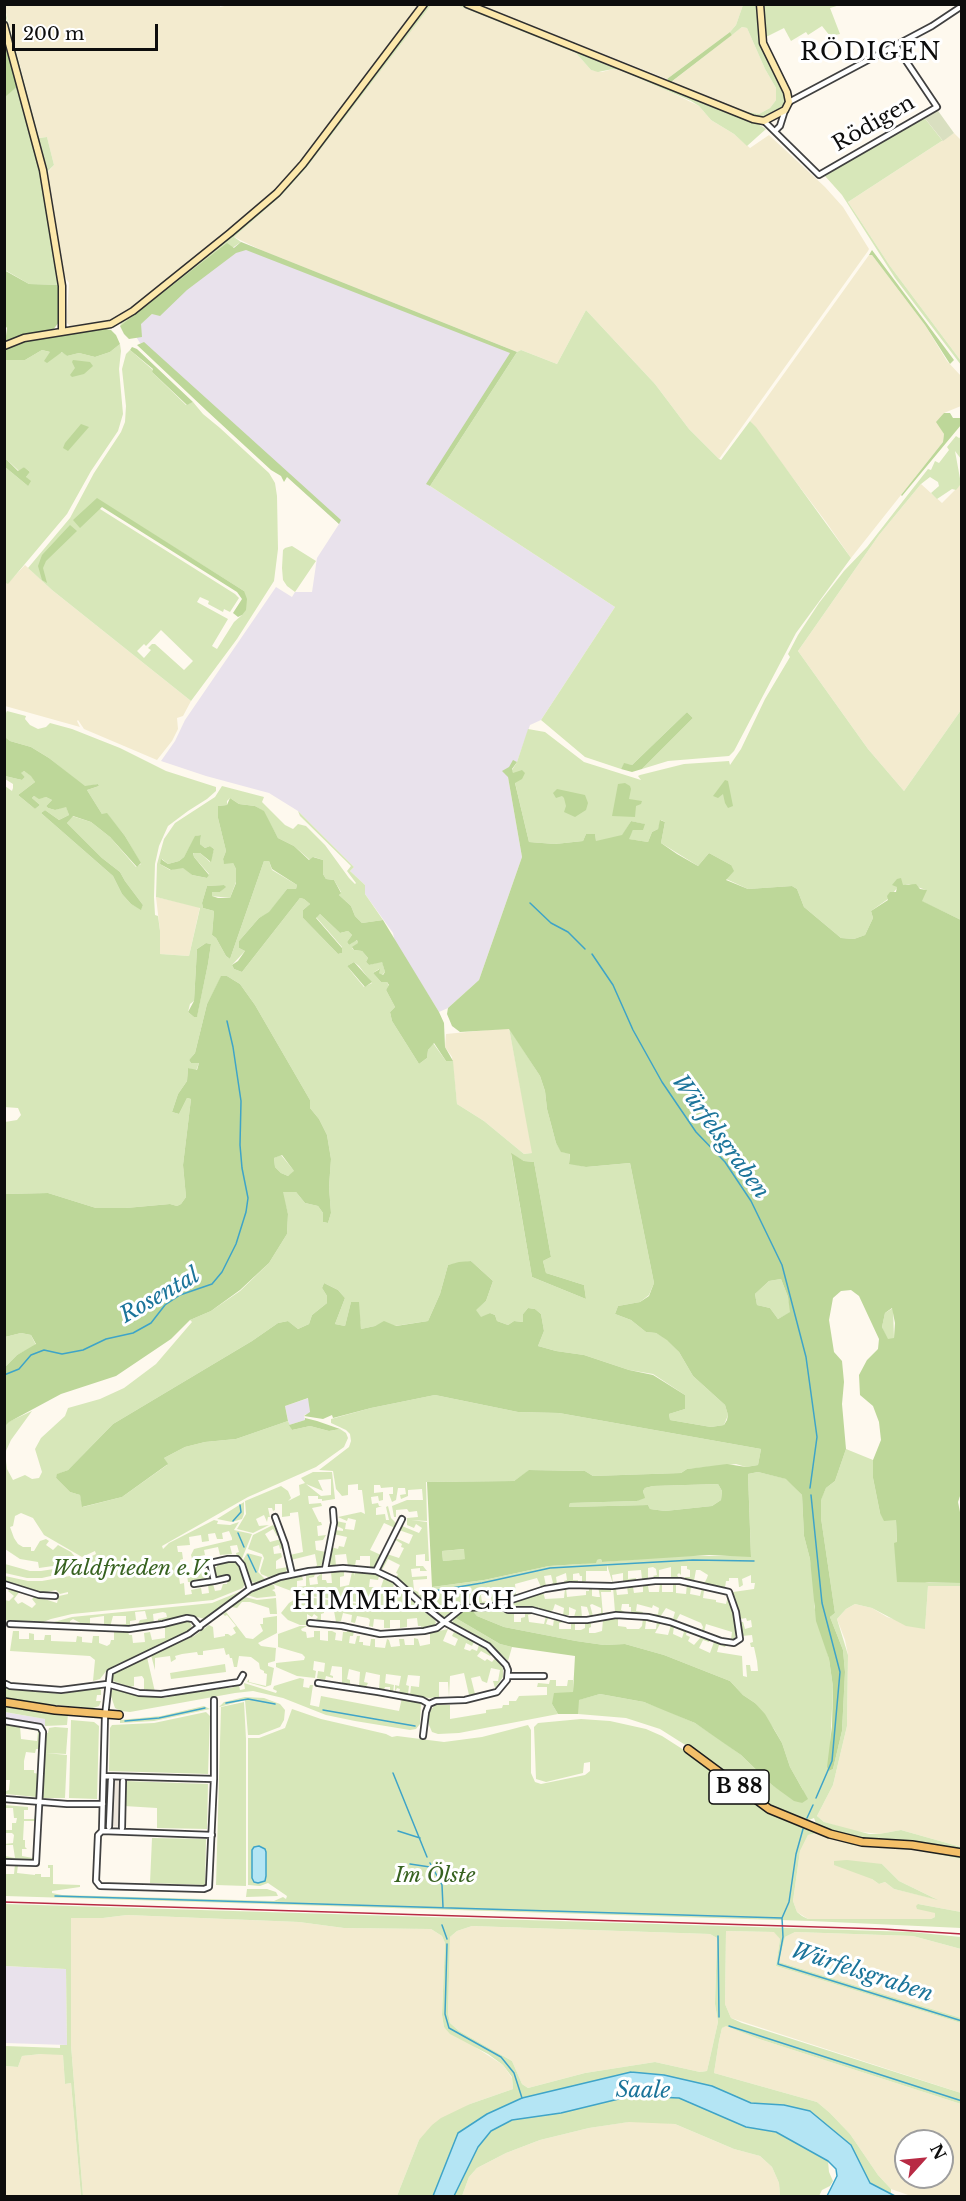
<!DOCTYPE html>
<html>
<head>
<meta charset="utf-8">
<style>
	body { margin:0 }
	#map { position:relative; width:966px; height:2201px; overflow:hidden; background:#fef9ee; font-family:"Libre Baskerville",serif }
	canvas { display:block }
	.frame { position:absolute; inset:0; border:6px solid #0d0d0d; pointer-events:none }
	.north { position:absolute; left:894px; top:2129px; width:60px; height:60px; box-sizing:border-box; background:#fff; border:2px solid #9e9e9e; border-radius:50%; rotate:63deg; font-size:16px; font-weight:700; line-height:24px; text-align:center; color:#0d0d0d }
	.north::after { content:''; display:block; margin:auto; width:21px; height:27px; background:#b82a44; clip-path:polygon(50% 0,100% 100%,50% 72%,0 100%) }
	.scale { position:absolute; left:12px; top:24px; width:146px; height:27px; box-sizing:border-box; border:3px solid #0d0d0d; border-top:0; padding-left:8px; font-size:18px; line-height:21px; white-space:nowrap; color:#0d0d0d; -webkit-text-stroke:4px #fff; paint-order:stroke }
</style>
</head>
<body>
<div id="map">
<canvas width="966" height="2201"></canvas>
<div class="frame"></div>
<div class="north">N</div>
<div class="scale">200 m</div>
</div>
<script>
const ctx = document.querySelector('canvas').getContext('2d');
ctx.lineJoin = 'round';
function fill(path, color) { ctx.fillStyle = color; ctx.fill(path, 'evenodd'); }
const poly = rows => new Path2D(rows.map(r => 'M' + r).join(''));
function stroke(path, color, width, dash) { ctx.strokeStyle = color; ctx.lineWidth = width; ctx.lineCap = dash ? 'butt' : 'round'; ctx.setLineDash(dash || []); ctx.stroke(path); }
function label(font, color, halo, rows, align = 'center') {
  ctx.font = font + ' "Libre Baskerville",serif'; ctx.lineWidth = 6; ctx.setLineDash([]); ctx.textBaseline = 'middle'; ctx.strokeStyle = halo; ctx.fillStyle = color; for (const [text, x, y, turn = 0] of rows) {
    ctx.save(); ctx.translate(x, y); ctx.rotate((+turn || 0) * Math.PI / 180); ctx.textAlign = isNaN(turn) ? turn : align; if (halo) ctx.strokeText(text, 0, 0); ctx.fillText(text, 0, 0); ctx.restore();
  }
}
fill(poly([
	[241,242,517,352,430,486,615,607,541,720,530,725,517,762,513,761,508,777,522,857,479,980,448,1008,439,1012,395,942,393,933,365,894,365,885,350,871,354,867,298,811,269,793,206,776,161,761,175,741,185,720,276,587,292,597,295,592,312,592,317,558,339,524,140,343,135,335,140,324],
	[309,1398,310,1413,304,1415,305,1420,289,1425,285,1406],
	[4,1712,46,1719,45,1726,5,1719],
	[5,1966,66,1969,67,2045,5,2043]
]), '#e9e2ec');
fill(poly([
	[220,4,220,7,233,4,421,5,301,163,256,209,118,318,104,323,70,326,67,323,67,315,69,283,62,273,47,180,48,172,54,165,47,137,39,138,4,5],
	[431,4,457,4,576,53,591,70,602,72,613,69,620,70,662,88,699,106,711,120,734,134,750,148,769,135,825,187,843,207,869,249,868,251,719,459,689,429,655,384,586,310,557,364,521,350,517,352,263,251,234,237,282,195,307,167],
	[479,5,743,5,736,25,730,32,667,79],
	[742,27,747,28,765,69,776,88,776,100,770,108,759,114,747,112,670,83],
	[954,133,961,140,961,361,890,266,848,202],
	[869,255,872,255,925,325,947,361,961,376,961,406,944,413,940,427,944,434,943,442,851,558,826,522,750,421],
	[921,484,942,503,961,484,961,710,904,791,868,749,798,651,879,535],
	[25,565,52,590,191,701,183,716,177,718,178,729,172,741,157,760,84,729,78,720,77,721,80,727,5,706,4,582,8,583],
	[156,897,200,907,189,956,159,954,160,931],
	[509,1028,533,1153,524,1154,484,1121,457,1104,452,1057,445,1047,446,1034],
	[928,1586,961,1586,961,1847,901,1830,879,1834,854,1831,824,1822,817,1816,833,1785,847,1726,848,1655,845,1640,837,1619,846,1609,855,1604,872,1608,887,1617,925,1628],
	[817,1833,852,1845,916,1850,961,1859,961,1912,918,1904,936,1913,935,1917,931,1919,808,1919,797,1912,793,1901,800,1851,808,1835],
	[882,1864,899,1881,936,1899,894,1889,885,1882,879,1884,872,1879],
	[127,1915,299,1922,344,1928,431,1929,442,1936,445,1943,442,2015,444,2027,503,2065,512,2078,513,2089,470,2104,419,2140,397,2196,83,2196,71,2045,71,1918,103,1918],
	[472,1926,710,1934,717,1938,715,2004,718,2022,707,2071,700,2072,655,2062,585,2073,528,2088,522,2084,512,2061,459,2031,450,2023,448,2013,450,1937,457,1931],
	[726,1931,775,1932,780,1939,776,1966,961,2023,961,2093,731,2018,725,2004],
	[795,1932,913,1936,961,1949,961,2018,779,1962,785,1937],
	[726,2025,759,2039,961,2104,961,2196,911,2196,891,2189,878,2175,850,2134,830,2113,817,2102,714,2073,719,2041,722,2028],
	[906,2141,942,2141,942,2177,906,2177],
	[41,2054,63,2054,65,2084,71,2083,81,2196,5,2196,5,2066,18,2067,22,2056],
	[652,2121,675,2124,734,2149,760,2156,772,2167,779,2183,780,2196,462,2196,469,2177,477,2168,506,2153,540,2140,589,2128,628,2122]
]), '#f3ebcf');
fill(poly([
	[427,5,431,5,307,167,282,195,234,237,241,242,120,326,122,321,231,236,279,193,307,164],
	[457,5,462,5,610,63,613,67,752,120,766,129,747,146,734,134,711,120,699,106,691,101,620,70,613,69,598,72,591,70,576,53],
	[743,5,758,5,759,33,764,54,787,99,785,107,780,110,764,117,753,116,675,85,747,112,759,114,770,108,776,100,776,88,765,69,747,28,742,27,732,35,730,32,736,25],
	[762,5,840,5,830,8,840,34,830,36,822,26,808,35,806,32,791,41,784,28,764,38],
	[4,7,39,138,47,137,54,165,48,171,47,180,5,14],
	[18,86,40,170,60,285,29,284,5,270,4,97],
	[923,116,942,140,954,133,848,202,890,266,961,361,961,365,895,278,842,195,825,176],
	[586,310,655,384,689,429,719,459,721,460,750,421,756,427,851,558,796,633,734,751,729,756,668,761,642,769,693,718,687,712,632,765,624,764,621,769,585,757,541,720,615,607,430,486,517,352,521,350,557,364],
	[120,344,121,351,119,369,123,414,118,431,91,471,67,514,8,584,4,582,5,467,28,486,26,477,30,472,24,467,19,471,5,458,5,360,25,360,42,350,57,354,63,352,67,356,79,353,95,357,110,352],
	[130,350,153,370,152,372,186,405,193,402,203,414,220,428,269,473,275,483,277,496,278,549,274,581,237,639,191,701,52,590,28,568,70,518,94,473,121,432,125,422,126,406,122,369,126,354],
	[97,499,244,591,242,615,234,622,217,649,212,646,228,619,197,602,200,597,209,601,208,604,223,612,224,609,230,612,239,598,235,594,100,509],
	[161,630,193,661,184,670,155,644,152,644,148,648,151,650,144,658,137,651,144,644,146,646],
	[956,436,959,438,961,437,961,459,955,451,961,484,956,490,952,489,937,499,931,493,939,486,938,482,930,477,921,484,879,535,798,651,868,749,904,791,961,710,961,920,921,901,926,890,909,884,898,887,888,899,871,911,873,918,865,935,854,939,841,938,804,907,797,889,792,886,748,889,726,879,731,865,709,853,698,866,661,843,665,822,661,820,658,829,652,832,648,842,628,839,633,830,644,824,631,821,622,836,596,842,595,834,586,834,583,841,555,844,529,842,512,770,517,762,528,729,545,732,584,762,641,780,638,776,640,775,684,764,729,761,730,765,741,749,765,699,790,657,788,654,798,635,819,603,844,571,867,547,928,469,931,470,935,461,939,463,949,450,947,447],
	[292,546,316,561,295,592,287,586,283,580,282,568,283,550,285,548],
	[7,711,26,716,25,719,30,725,38,729,46,727,50,723,72,729,120,748,166,771,216,787,216,791,207,799,188,811,168,826,159,846,155,864,154,897,155,915,158,916,160,931,160,954,189,956,200,908,156,897,157,864,164,839,175,823,215,797,222,786,264,797,262,802,285,825,293,829,298,824,306,826,325,845,349,878,355,884,356,883,347,871,351,866,300,816,298,811,354,867,350,871,365,885,365,894,383,920,362,923,355,916,351,906,339,895,341,892,334,880,326,879,323,874,323,860,314,857,310,860,294,846,278,838,263,811,255,806,239,804,230,798,227,801,227,805,218,806,218,818,226,851,223,859,224,863,233,863,236,869,236,882,230,898,211,896,211,892,220,892,225,887,224,885,207,886,202,903,203,908,214,911,212,935,216,938,226,956,230,959,264,861,269,861,272,870,297,885,296,889,287,889,269,913,259,918,239,941,239,948,245,951,232,965,234,969,242,972,300,898,304,899,310,904,303,910,303,918,338,954,342,953,342,947,316,917,320,914,340,933,348,931,352,935,347,942,349,945,356,940,359,943,352,948,354,950,362,951,368,958,366,962,369,965,382,961,385,972,382,975,379,973,379,969,373,973,381,982,387,982,389,986,386,990,395,1007,390,1012,392,1021,419,1064,427,1058,428,1050,433,1043,446,1061,453,1061,457,1104,484,1121,524,1154,532,1153,509,1028,540,1076,545,1091,547,1109,556,1143,562,1152,570,1153,569,1163,586,1167,630,1163,654,1283,649,1295,640,1302,618,1306,615,1314,631,1320,646,1332,656,1333,667,1339,679,1352,693,1376,725,1405,728,1415,724,1425,711,1427,670,1420,669,1414,685,1409,685,1395,653,1374,629,1370,584,1355,556,1351,538,1346,544,1331,541,1314,535,1309,528,1308,523,1314,523,1322,514,1321,508,1325,497,1321,495,1315,490,1313,481,1318,475,1310,486,1301,493,1281,471,1261,448,1265,440,1294,428,1321,395,1326,384,1322,375,1326,361,1329,358,1302,351,1302,345,1326,335,1324,345,1298,338,1290,324,1283,322,1288,327,1296,327,1303,312,1315,309,1324,298,1329,288,1321,278,1323,252,1341,113,1424,68,1470,58,1474,56,1478,70,1492,80,1495,83,1507,122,1497,167,1465,164,1458,185,1447,205,1442,236,1439,288,1421,292,1430,310,1426,329,1431,340,1429,346,1433,348,1438,344,1447,316,1467,248,1497,162,1546,163,1549,169,1543,214,1520,218,1521,217,1524,230,1525,239,1522,234,1530,252,1534,241,1561,237,1557,236,1553,239,1552,237,1545,230,1546,232,1554,220,1555,218,1547,204,1550,205,1555,195,1557,196,1566,194,1566,191,1555,194,1549,232,1540,232,1538,229,1531,222,1533,223,1539,217,1539,215,1533,208,1534,209,1541,202,1542,201,1535,189,1537,190,1545,177,1546,178,1552,182,1552,183,1559,180,1560,181,1570,189,1569,189,1571,197,1572,208,1569,210,1579,199,1583,188,1582,187,1575,179,1577,180,1584,184,1583,185,1595,192,1594,191,1590,201,1588,202,1594,209,1593,208,1585,213,1584,215,1591,221,1590,223,1584,227,1584,228,1577,215,1579,212,1568,217,1567,217,1563,234,1561,240,1567,245,1583,243,1588,213,1600,72,1614,51,1619,38,1624,5,1620,5,1600,9,1601,14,1596,8,1591,11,1588,20,1591,14,1599,18,1604,22,1602,32,1608,36,1604,32,1599,35,1596,57,1603,59,1596,68,1594,68,1592,60,1594,56,1590,39,1594,6,1583,5,1576,28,1581,42,1581,92,1572,93,1567,85,1567,84,1560,96,1554,95,1551,82,1557,44,1535,33,1518,21,1513,15,1516,13,1526,10,1527,14,1538,18,1544,23,1547,31,1547,31,1551,34,1551,40,1541,46,1539,49,1541,46,1545,53,1550,58,1545,71,1552,77,1559,60,1565,39,1568,38,1562,20,1559,5,1549,4,1426,8,1422,32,1411,11,1440,5,1453,7,1469,13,1480,25,1475,32,1479,39,1478,42,1472,35,1449,41,1438,65,1416,68,1408,100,1399,124,1388,156,1364,192,1322,190,1320,211,1311,240,1291,269,1263,287,1234,288,1214,282,1192,296,1192,305,1203,318,1206,323,1213,323,1222,328,1223,331,1213,329,1187,331,1159,327,1135,319,1119,310,1108,310,1100,255,1005,240,984,227,976,221,977,207,1004,195,1053,189,1060,191,1063,199,1063,196,1071,188,1068,187,1081,178,1094,172,1112,179,1114,187,1098,191,1099,183,1165,186,1197,181,1204,177,1206,170,1204,126,1208,96,1208,48,1193,5,1194,5,1122,17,1120,21,1115,18,1108,4,1107,5,786,12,791,13,788,13,784,5,779,5,776,22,780,25,777,20,773,24,771,32,776,35,782,18,795,35,809,40,805,32,798,34,796,39,798,46,797,52,800,46,806,48,808,55,810,66,806,69,815,59,820,45,810,41,813,113,876,122,894,131,904,141,909,143,905,125,881,120,872,102,858,67,823,72,816,91,822,110,837,136,867,141,864,125,836,107,814,102,814,87,790,99,786,98,784,85,787,49,758,31,747,10,741,5,737,5,715],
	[201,835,200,844,205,848,210,846,214,849,210,862,200,853,193,852,194,857,209,874,207,878,192,875,183,867,170,870,160,864,162,859,168,864,179,861,184,857,196,836],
	[206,943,211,944,208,964,197,1016,194,1017,188,1012,190,1004,194,1001,197,949],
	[354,962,359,966,372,983,364,987,354,975,347,966],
	[511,1154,524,1161,534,1162,551,1257,543,1261,546,1273,584,1285,586,1299,532,1277],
	[281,1155,295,1172,288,1176,281,1173,275,1167,274,1158],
	[781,1279,788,1297,791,1312,778,1319,770,1308,757,1305,755,1294,769,1281],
	[893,1308,894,1339,887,1339,882,1327,885,1313],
	[21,1333,31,1335,36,1345,17,1355,5,1367,5,1337],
	[435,1395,518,1412,559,1413,761,1449,758,1465,746,1467,736,1464,687,1469,681,1473,593,1476,585,1471,530,1470,514,1481,426,1482,427,1521,411,1520,427,1522,429,1561,425,1561,425,1554,416,1555,416,1566,423,1566,427,1571,420,1571,420,1568,411,1569,412,1577,427,1576,427,1579,413,1580,414,1590,418,1592,419,1595,427,1594,424,1598,418,1599,396,1578,398,1574,396,1573,400,1565,388,1559,382,1570,381,1564,387,1554,399,1558,404,1548,401,1547,402,1544,394,1539,398,1539,409,1544,413,1535,399,1530,402,1526,419,1533,422,1528,416,1524,414,1528,407,1525,407,1518,418,1517,417,1511,409,1512,407,1509,396,1510,396,1517,394,1517,392,1506,407,1500,423,1500,422,1489,408,1490,408,1496,401,1499,400,1495,406,1494,405,1488,398,1488,396,1500,392,1502,389,1494,393,1494,393,1487,381,1488,380,1485,374,1485,374,1493,383,1492,383,1500,379,1501,378,1496,371,1497,372,1504,378,1503,379,1506,382,1506,376,1508,376,1515,385,1514,386,1520,389,1520,386,1507,388,1506,391,1518,397,1524,395,1528,384,1523,370,1550,381,1555,374,1567,370,1568,370,1556,360,1556,360,1560,356,1560,355,1566,348,1566,346,1554,335,1555,336,1566,332,1566,328,1563,331,1547,338,1549,339,1546,344,1547,347,1537,333,1534,334,1530,343,1531,343,1529,335,1525,336,1521,346,1523,345,1529,354,1530,356,1520,348,1518,347,1521,338,1517,361,1512,365,1514,362,1490,358,1490,358,1484,348,1485,348,1495,342,1496,336,1489,333,1471,319,1470,349,1447,351,1441,350,1434,346,1430,331,1423,331,1419,371,1408],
	[846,1449,873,1460,873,1478,880,1513,896,1520,897,1543,895,1543,916,1580,929,1583,961,1583,961,1586,928,1586,925,1629,906,1626,872,1608,855,1604,846,1609,837,1619,848,1655,847,1726,833,1785,817,1816,824,1822,869,1834,879,1834,901,1830,961,1847,961,1851,862,1839,837,1833,817,1826,814,1818,806,1821,773,1807,698,1753,660,1729,626,1718,578,1714,578,1700,600,1694,644,1702,663,1709,695,1723,718,1738,741,1755,772,1785,802,1803,803,1790,790,1767,782,1743,774,1729,755,1703,743,1695,730,1681,664,1655,625,1644,604,1645,576,1641,504,1627,477,1616,472,1610,492,1610,507,1613,519,1612,519,1614,514,1614,514,1622,521,1622,521,1618,525,1617,525,1612,536,1613,528,1615,529,1622,544,1624,546,1616,553,1618,548,1618,546,1624,553,1626,554,1619,568,1621,559,1623,559,1629,571,1629,571,1622,582,1622,575,1624,575,1630,581,1630,585,1628,585,1622,598,1621,591,1623,591,1627,589,1628,589,1633,595,1633,602,1631,603,1620,615,1617,621,1617,621,1619,618,1619,618,1626,626,1627,627,1629,639,1629,642,1626,643,1618,652,1619,651,1622,646,1621,645,1629,656,1629,657,1621,664,1623,663,1624,660,1624,655,1633,668,1635,671,1625,674,1626,673,1634,682,1638,684,1632,678,1629,679,1627,687,1631,686,1635,690,1637,688,1641,694,1645,701,1637,710,1640,709,1642,703,1640,699,1648,710,1653,714,1642,726,1645,725,1647,719,1645,717,1652,742,1656,743,1676,747,1677,746,1665,750,1665,751,1671,758,1671,757,1661,754,1647,751,1647,750,1643,753,1642,752,1635,742,1636,740,1622,743,1622,745,1629,752,1627,751,1620,747,1621,746,1618,740,1619,733,1592,754,1589,755,1583,751,1583,751,1575,742,1579,743,1585,740,1587,739,1587,738,1578,729,1578,729,1581,726,1581,725,1588,696,1581,705,1582,707,1578,708,1575,700,1570,696,1570,694,1581,685,1579,685,1577,690,1577,690,1570,687,1569,687,1566,681,1566,681,1575,679,1573,677,1575,680,1579,671,1578,671,1567,659,1570,659,1578,655,1578,653,1576,657,1575,656,1569,653,1567,648,1568,648,1579,642,1579,641,1570,628,1571,628,1579,636,1578,636,1580,623,1582,623,1573,612,1575,613,1584,607,1565,607,1571,586,1571,586,1581,582,1582,582,1576,580,1576,579,1573,573,1574,573,1580,578,1580,578,1582,564,1583,564,1581,567,1580,566,1573,556,1577,557,1584,550,1585,553,1583,551,1575,544,1576,546,1586,541,1587,537,1578,515,1584,516,1595,507,1598,513,1593,511,1587,502,1591,500,1590,492,1593,494,1600,497,1599,498,1601,492,1603,490,1593,481,1595,482,1602,486,1601,487,1604,461,1606,445,1617,438,1616,422,1603,429,1599,432,1587,484,1580,549,1566,581,1564,601,1559,602,1562,672,1556,751,1556,748,1474,758,1472,787,1479,802,1495,804,1536,810,1559,815,1591,814,1606,829,1659,833,1687,829,1771,833,1769,842,1731,845,1672,843,1650,830,1617,835,1613,821,1518,821,1499,826,1488,835,1481],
	[313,1472,332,1472,335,1499,322,1501,322,1499,318,1499,318,1496,308,1496,309,1504,321,1503,322,1506,312,1508,319,1522,321,1522,322,1525,317,1526,318,1536,326,1535,323,1540,315,1541,316,1550,326,1552,321,1566,315,1568,317,1565,315,1554,291,1560,290,1555,303,1552,298,1512,290,1513,290,1516,282,1517,282,1504,275,1504,275,1510,273,1511,272,1508,268,1508,270,1517,268,1517,267,1522,264,1515,256,1519,259,1526,269,1525,253,1533,237,1529,246,1514,245,1501,281,1486,288,1491,291,1498,288,1501,300,1495,299,1485,305,1483,301,1478],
	[331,1479,331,1495,321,1496,306,1484,323,1491,318,1480],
	[718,1484,722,1491,721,1500,712,1506,665,1511,650,1509,648,1505,569,1507,570,1503,637,1501,644,1495,643,1491,645,1488,653,1486],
	[244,1502,244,1514,242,1519,232,1522,217,1519],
	[273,1525,280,1535,277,1536,273,1529,265,1534,270,1542,281,1539,284,1548,280,1549,279,1545,273,1547,274,1554,281,1553,282,1557,276,1561,276,1569,288,1567,285,1573,268,1577,261,1574,260,1571,264,1558,262,1554,248,1549,253,1535],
	[465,1549,466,1559,443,1561,442,1551],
	[247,1553,262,1557,258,1572,265,1579,255,1583,249,1581,246,1567,242,1562],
	[76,1563,79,1565,68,1572,42,1578,27,1578,5,1573,5,1564,30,1571,41,1571,60,1568],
	[344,1571,344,1576,340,1577,340,1587,349,1585,352,1572,354,1572,354,1576,355,1572,374,1574,379,1576,378,1580,370,1579,369,1587,381,1587,384,1578,387,1579,394,1584,393,1588,384,1587,383,1596,392,1596,393,1592,396,1592,397,1586,418,1606,397,1607,302,1595,270,1583,302,1576,303,1580,297,1581,297,1587,306,1586,306,1575,315,1574,314,1577,309,1578,310,1585,318,1584,317,1577,322,1573,322,1580,326,1580,327,1583,332,1583,331,1572],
	[666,1582,667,1585,662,1585,662,1592,673,1592,673,1583,680,1583,676,1585,676,1593,686,1594,687,1584,699,1587,699,1589,691,1587,690,1594,700,1596,702,1588,713,1590,713,1592,704,1590,703,1598,716,1600,716,1602,726,1604,728,1596,737,1625,735,1638,731,1640,732,1632,706,1624,704,1632,709,1635,701,1632,703,1627,701,1623,680,1614,676,1621,665,1618,665,1617,673,1619,675,1612,666,1608,660,1617,650,1615,658,1614,659,1608,653,1605,652,1608,637,1604,636,1611,643,1612,642,1614,631,1613,631,1607,629,1607,629,1604,622,1604,621,1610,625,1612,615,1612,613,1587,622,1586,616,1589,617,1595,628,1594,627,1586,636,1585,633,1587,634,1593,643,1592,643,1584,655,1583,648,1586,649,1592,659,1592,660,1583],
	[268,1584,274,1585,275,1589,272,1590,275,1592,276,1596,257,1598,247,1595],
	[589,1586,592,1586,592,1596,597,1597,600,1597,598,1586,601,1586,601,1589,611,1589,611,1592,601,1592,603,1615,597,1616,597,1614,601,1613,601,1608,592,1604,590,1605,593,1616,590,1617,587,1607,581,1606,582,1617,574,1617,576,1610,569,1607,569,1615,563,1616,564,1608,555,1604,553,1610,549,1612,539,1609,539,1606,538,1609,530,1606,508,1608,506,1606,508,1603,543,1592,545,1599,564,1598,565,1588,566,1588,567,1597,586,1595,586,1591,589,1591],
	[239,1592,241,1592,206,1619,187,1615,158,1621,158,1619,167,1617,166,1613,163,1612,153,1614,154,1624,137,1626,140,1620,147,1619,145,1611,135,1612,136,1620,130,1621,130,1627,118,1627,118,1625,126,1624,126,1616,113,1616,110,1627,95,1627,95,1624,104,1624,104,1616,90,1618,90,1627,86,1626,73,1619,70,1621,70,1626,47,1624,72,1617,212,1603],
	[245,1597,257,1600,276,1598,277,1614,270,1614,269,1608,250,1602,242,1602,237,1608,231,1607],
	[297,1598,314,1598,390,1608,421,1609,435,1620,436,1623,433,1627,422,1629,421,1626,418,1626,417,1618,407,1619,407,1627,400,1628,400,1620,390,1620,390,1628,384,1628,384,1620,374,1619,373,1627,369,1626,370,1620,368,1618,357,1616,355,1623,351,1622,352,1615,343,1613,341,1621,336,1622,334,1611,324,1611,324,1613,321,1614,321,1622,316,1619,318,1617,314,1614,312,1617,307,1614,307,1625,300,1625,288,1620,281,1613,289,1603],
	[226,1612,246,1638,253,1639,263,1631,260,1624,263,1624,263,1618,277,1616,277,1633,258,1643,261,1646,276,1648,275,1661,268,1663,268,1666,274,1668,271,1685,265,1687,247,1682,249,1679,249,1682,266,1686,267,1674,264,1673,264,1671,260,1669,259,1663,251,1657,239,1656,237,1667,234,1667,232,1658,230,1658,229,1654,226,1655,224,1648,203,1651,203,1655,198,1655,197,1652,182,1654,175,1656,176,1659,171,1662,170,1656,155,1658,155,1670,151,1655,194,1636,209,1625,213,1627,214,1638,225,1636,225,1634,228,1634,231,1636,236,1633,233,1628,236,1626,227,1615,225,1616,223,1614],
	[454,1617,500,1644,512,1647,508,1661,491,1644,452,1623],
	[185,1621,189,1621,192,1626,187,1632,114,1666,107,1670,100,1679,93,1681,95,1660,90,1656,10,1651,13,1631,19,1631,19,1639,29,1639,29,1633,34,1634,34,1640,44,1640,45,1635,51,1635,51,1641,76,1642,77,1636,82,1637,82,1642,92,1643,93,1636,99,1636,99,1643,107,1646,110,1644,111,1640,114,1640,114,1631,128,1631,129,1635,132,1635,133,1643,145,1642,144,1633,150,1632,152,1640,165,1638,165,1625],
	[300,1626,307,1626,301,1629,302,1631,306,1632,307,1638,314,1637,314,1631,320,1631,320,1640,328,1641,328,1631,332,1631,336,1633,335,1640,342,1641,343,1632,347,1632,347,1630,354,1631,353,1636,350,1636,349,1643,355,1644,357,1636,360,1636,359,1642,363,1642,363,1645,370,1646,371,1639,375,1639,375,1647,385,1648,387,1639,389,1640,391,1647,400,1646,399,1639,404,1639,405,1645,414,1645,414,1638,418,1639,420,1646,430,1644,430,1633,448,1629,443,1641,455,1646,458,1639,452,1636,454,1632,474,1642,472,1646,466,1643,464,1649,470,1651,472,1649,477,1651,479,1645,483,1647,492,1654,490,1656,481,1651,477,1656,485,1661,487,1659,492,1662,496,1657,503,1669,503,1677,495,1688,493,1681,498,1681,500,1670,491,1668,487,1683,482,1681,480,1676,471,1678,475,1694,469,1695,464,1673,450,1676,449,1697,448,1682,439,1682,439,1697,429,1698,410,1695,411,1686,419,1687,420,1676,408,1675,406,1685,409,1686,408,1694,399,1693,400,1689,397,1688,395,1692,395,1685,399,1686,401,1676,386,1674,385,1683,394,1685,393,1692,390,1691,390,1687,385,1687,384,1690,379,1689,380,1675,366,1672,364,1682,368,1683,366,1687,359,1686,360,1672,349,1669,347,1679,350,1680,350,1684,342,1683,342,1667,332,1666,330,1675,333,1676,333,1678,326,1676,325,1680,317,1678,318,1671,324,1672,325,1663,314,1661,313,1670,316,1671,315,1678,297,1676,276,1667,276,1663,304,1660,305,1657,302,1654,278,1647,278,1634],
	[147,1657,155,1692,147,1692,146,1689,144,1689,144,1679,142,1676,134,1677,134,1686,130,1687,113,1681,113,1675,117,1671],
	[225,1664,226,1672,171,1679,170,1673],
	[300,1678,304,1679,303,1687,309,1688,310,1685,313,1685,310,1705,319,1707,321,1696,399,1711,402,1698,421,1703,420,1724,416,1729,410,1730,355,1721,326,1715,283,1698,253,1691,235,1693,130,1712,121,1711,115,1708,111,1696,111,1691,114,1689,143,1696,165,1698,180,1694,189,1694,190,1692,202,1692,208,1689,217,1690,218,1688,231,1688,239,1685,240,1690,245,1689,244,1683,276,1693,277,1691,273,1689,274,1686],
	[550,1680,556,1680,556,1686,567,1686,568,1680,573,1680,573,1692,552,1704,558,1714,459,1733,438,1734,432,1732,429,1725,428,1713,435,1705,450,1705,450,1719,486,1713,486,1710,502,1708,503,1705,509,1705,509,1701,516,1701,519,1696,547,1695,547,1687,537,1687,538,1683,549,1684],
	[5,1688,61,1694,98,1688,101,1690,101,1695,97,1695,96,1701,101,1701,99,1706,93,1708,45,1704,5,1699],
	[245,1697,264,1698,280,1704,285,1710,284,1720,280,1727,259,1735,248,1735,245,1700,219,1707,224,1702],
	[244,1702,246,1739,246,1886,216,1885,221,1707],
	[4,1704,68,1714,67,1725,45,1726,45,1719,5,1712],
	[204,1706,210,1709,154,1721,120,1723,120,1720,161,1716],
	[292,1709,321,1719,386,1734,392,1737,397,1736,444,1742,482,1737,528,1725,531,1730,531,1773,535,1782,541,1784,585,1775,590,1771,590,1762,584,1763,583,1773,546,1782,536,1779,534,1727,538,1723,581,1719,610,1721,646,1729,662,1736,698,1759,758,1804,841,1840,912,1847,962,1856,961,1859,916,1850,852,1845,817,1833,808,1835,800,1851,793,1901,797,1912,802,1916,808,1919,931,1919,935,1917,935,1913,917,1909,916,1906,918,1904,961,1912,961,1928,811,1921,5,1896,5,1868,5,1874,14,1874,15,1864,18,1865,17,1873,35,1875,35,1874,41,1874,41,1877,50,1877,50,1868,48,1868,48,1865,53,1865,53,1884,80,1885,80,1887,52,1891,52,1893,62,1895,274,1901,283,1897,286,1899,287,1896,268,1883,260,1886,248,1885,248,1738,259,1738,285,1728],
	[206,1712,210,1716,208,1774,109,1771,110,1728,112,1725,154,1723],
	[71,1720,94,1722,99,1726,97,1799,69,1798],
	[5,1723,20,1726,21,1739,37,1741,38,1732,41,1732,40,1749,36,1749,35,1753,26,1752,24,1761,24,1770,34,1770,34,1773,39,1774,36,1797,6,1794,6,1791,9,1790,10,1780,5,1780],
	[55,1727,68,1728,66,1754,46,1753,67,1755,65,1798,43,1798,42,1795,45,1733,48,1733,49,1728],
	[125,1781,208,1784,207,1829,157,1828,157,1808,124,1806],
	[5,1805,28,1807,28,1810,24,1810,24,1819,34,1819,35,1815,37,1815,37,1821,24,1821,23,1840,25,1840,25,1847,27,1849,22,1849,22,1856,33,1858,34,1854,36,1854,34,1859,31,1861,5,1859,5,1856,15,1858,13,1845,5,1845,5,1841,5,1844,13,1843,14,1835,12,1833,5,1833,4,1830,12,1830,12,1823,16,1823,17,1818,14,1818,13,1808,5,1808,5,1818],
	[152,1838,206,1839,205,1885,150,1883],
	[847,1860,882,1864,899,1881,938,1900,894,1889,885,1882,879,1884,872,1879,834,1865,834,1861],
	[247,1889,267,1889,276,1892,278,1896,246,1897],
	[5,1904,787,1928,911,1932,961,1937,961,1949,913,1936,795,1932,785,1937,779,1962,961,2018,961,2023,776,1966,780,1939,774,1932,726,1931,725,2004,731,2018,742,2023,961,2093,961,2104,759,2039,726,2026,722,2028,719,2041,714,2073,817,2102,830,2113,850,2134,878,2175,891,2189,891,2195,870,2183,784,2105,751,2103,712,2086,664,2075,631,2072,522,2098,458,2134,433,2196,397,2196,419,2140,432,2125,441,2118,470,2104,513,2089,512,2077,503,2065,488,2054,450,2034,444,2027,442,2015,445,1943,442,1936,431,1929,344,1928,299,1922,127,1915,103,1918,71,1918,71,2045,83,2196,81,2196,71,2083,65,2084,63,2055,41,2054,22,2056,18,2067,5,2066,5,2046,60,2048,60,2045,67,2045,66,1969,5,1966],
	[472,1926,710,1934,717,1938,715,2004,718,2022,707,2071,700,2072,655,2062,585,2073,528,2088,522,2084,512,2061,459,2031,450,2023,448,2013,450,1937,457,1931],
	[631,2096,679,2098,746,2127,776,2132,828,2161,829,2172,833,2181,830,2186,822,2190,819,2196,780,2196,779,2183,772,2167,760,2156,734,2149,675,2124,629,2122,589,2128,540,2140,506,2153,477,2168,469,2177,462,2196,454,2196,478,2147,491,2131,512,2120,561,2113]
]), '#d7e7b9');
fill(poly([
	[4,32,18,86,5,97,4,97],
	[730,32,732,35,671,82,667,79],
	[241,242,517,352,430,486,426,484,510,353,246,250,236,253,187,290,160,316,152,314,141,324,142,337,129,339,124,334,120,326,227,243,234,248],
	[872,250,954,360,950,364,925,325,872,255,869,255],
	[4,270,29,284,60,285,59,322,53,330,26,336,5,344,7,328,4,324],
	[106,329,111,330,116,335,120,344,110,352,95,357,79,353,67,356,62,352,47,363,44,361,50,352,42,350,25,360,5,360,5,349,26,340],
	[144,342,341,520,339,524,287,477,284,482,281,476,271,470,207,411,137,345],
	[132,347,137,349,193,402,187,405,152,372,153,369,130,350],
	[73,360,90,362,93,366,84,374,72,377,70,375,75,368,72,362],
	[944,413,950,413,953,418,961,418,961,425,902,496,901,495,943,442,944,434,936,422],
	[81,424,89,427,68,451,63,448,65,443],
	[5,458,18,471,24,467,30,472,26,477,31,481,28,486,5,467],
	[97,498,244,591,247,599,246,610,242,615,238,617,233,613,242,599,237,592,102,507,80,528,73,520],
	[70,525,77,531,46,561,43,568,47,583,42,580,38,566,42,555],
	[687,712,693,718,642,769,632,772,621,769,624,763,632,765],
	[5,737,10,741,31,747,49,758,85,786,98,784,99,786,87,790,102,814,107,813,125,836,141,863,137,867,110,837,91,822,73,816,67,823,102,858,120,872,125,881,143,905,141,910,131,904,122,894,113,876,41,813,45,810,59,820,69,815,66,807,55,810,48,808,46,806,52,800,46,797,39,799,34,796,32,798,40,805,35,809,18,795,35,782,31,776,24,771,21,773,25,777,22,780,5,776],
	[513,760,517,762,512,769,513,773,522,770,525,773,522,779,515,783,529,842,555,844,583,841,586,834,595,834,596,841,622,835,631,821,645,824,643,830,633,830,629,839,648,842,652,832,658,829,660,820,665,822,661,843,677,854,698,866,709,853,731,865,734,871,726,880,748,889,792,886,797,889,804,907,841,938,854,939,865,935,873,918,871,911,888,900,887,896,890,892,896,892,897,887,892,885,897,879,901,878,903,885,916,884,920,889,927,890,922,901,961,920,962,1490,958,1502,962,1522,961,1583,897,1582,894,1543,897,1542,896,1520,884,1521,880,1513,873,1478,873,1460,881,1440,879,1422,873,1406,860,1395,859,1375,867,1360,878,1349,879,1339,859,1296,851,1290,841,1291,833,1298,829,1320,834,1352,842,1361,844,1382,842,1404,846,1449,835,1481,826,1488,821,1500,821,1518,835,1613,830,1617,843,1650,845,1672,842,1731,833,1769,829,1771,827,1767,832,1726,833,1687,829,1659,816,1621,810,1559,804,1536,802,1495,786,1479,758,1472,748,1474,751,1557,709,1555,602,1562,601,1559,597,1560,596,1563,549,1566,484,1580,432,1587,427,1482,514,1481,529,1470,585,1471,593,1476,681,1473,687,1469,727,1464,746,1467,758,1465,761,1449,559,1413,518,1412,435,1395,371,1408,333,1418,332,1415,323,1419,304,1416,310,1412,308,1398,285,1406,288,1421,236,1439,205,1442,185,1447,164,1458,168,1464,122,1497,82,1507,80,1495,70,1492,56,1478,57,1474,68,1470,113,1424,252,1341,278,1323,288,1321,298,1329,309,1324,312,1315,327,1303,327,1296,322,1288,324,1283,338,1290,345,1298,335,1324,345,1326,351,1302,359,1302,361,1329,375,1326,384,1321,396,1326,428,1321,440,1294,448,1265,459,1262,471,1261,493,1281,486,1301,476,1310,481,1317,490,1313,495,1315,497,1321,508,1325,514,1321,523,1322,523,1314,528,1308,535,1309,541,1314,544,1331,538,1346,556,1351,584,1355,629,1370,653,1375,685,1395,685,1409,669,1414,670,1420,711,1427,724,1425,727,1420,728,1415,725,1405,693,1376,679,1352,667,1340,656,1333,646,1332,631,1320,615,1314,618,1306,640,1302,649,1296,654,1283,630,1163,586,1167,569,1164,570,1154,561,1152,556,1143,547,1109,545,1091,540,1076,509,1029,460,1032,452,1026,447,1014,448,1008,479,980,522,857,508,777,502,771,509,767],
	[781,1279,788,1297,790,1312,778,1319,770,1308,757,1305,755,1294,769,1281],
	[892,1308,895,1323,894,1338,888,1339,882,1327,885,1313],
	[718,1484,722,1491,721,1500,712,1506,665,1511,650,1509,648,1505,569,1507,570,1503,637,1501,645,1498,643,1491,645,1488,653,1486],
	[464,1549,465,1559,443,1561,442,1551],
	[725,780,728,781,733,806,728,808,725,803,723,794,718,798,713,796],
	[625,783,630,786,631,789,629,799,642,801,641,804,636,806,635,817,612,816,618,784],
	[557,789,585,795,588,803,586,810,575,817,564,812,566,806,564,798,562,796,556,798,553,793],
	[230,798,239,804,255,806,264,811,278,838,294,846,309,860,313,857,323,860,323,874,326,879,334,880,341,893,339,895,351,906,355,916,362,923,383,920,439,1012,444,1023,445,1047,453,1061,446,1061,434,1043,428,1050,427,1058,419,1064,392,1021,390,1012,395,1007,386,990,389,985,387,982,381,982,373,973,380,969,379,973,383,975,385,972,382,962,369,965,366,962,368,958,362,951,354,950,352,947,358,943,357,940,349,945,347,942,352,935,348,931,340,933,320,914,316,918,342,948,342,953,338,954,303,918,303,910,310,904,304,899,300,898,242,972,234,969,232,965,238,961,245,951,239,948,239,941,259,918,269,912,287,889,296,889,297,885,272,869,269,861,264,861,230,959,226,956,216,938,212,935,214,911,203,908,202,903,207,886,224,885,226,887,220,892,212,892,212,896,218,898,230,898,236,883,236,869,233,863,224,864,223,859,226,851,218,818,218,806,227,805],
	[201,835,200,844,205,848,210,846,214,849,211,862,200,853,193,853,194,857,209,875,207,878,192,875,183,868,171,870,160,864,161,859,168,864,179,861,184,857,195,836],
	[206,943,211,944,208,964,197,1017,194,1017,188,1012,194,1001,197,949],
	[354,962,372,982,365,987,347,966],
	[221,976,227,976,240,984,255,1005,310,1100,310,1108,319,1119,327,1135,331,1159,329,1187,331,1213,328,1223,323,1222,323,1213,318,1206,305,1203,296,1192,283,1192,288,1214,287,1234,269,1263,240,1290,211,1311,190,1320,171,1339,116,1376,61,1394,9,1422,5,1426,5,1367,17,1355,36,1344,31,1335,21,1333,5,1337,5,1194,48,1193,96,1208,126,1208,170,1204,177,1206,181,1204,186,1197,183,1165,191,1099,187,1098,179,1114,172,1112,178,1094,187,1081,188,1068,197,1070,199,1063,191,1063,189,1060,195,1053,207,1004],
	[282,1155,294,1171,288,1176,281,1173,275,1167,274,1158],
	[511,1153,524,1161,534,1162,551,1257,543,1261,546,1273,584,1285,586,1299,532,1277],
	[305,1418,317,1421,340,1429,329,1431,310,1426,292,1430,289,1425,305,1420],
	[472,1610,477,1616,504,1627,576,1641,604,1645,625,1644,664,1655,730,1681,743,1695,755,1703,765,1714,782,1743,790,1767,808,1799,802,1803,794,1801,772,1785,741,1755,695,1723,644,1702,600,1694,579,1700,578,1714,558,1714,552,1704,554,1693,573,1692,575,1656,512,1647,500,1644,454,1617,463,1611]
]), '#bdd799');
fill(poly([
	[936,108,954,133,943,141,923,116]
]), '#d9dfc0');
fill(poly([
	[109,1781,124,1781,123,1827,107,1826]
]), '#eee7dd');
const water = poly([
	[259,1846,265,1849,266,1852,266,1876,265,1881,258,1883,254,1882,252,1878,252,1850,254,1847,259,1846],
	[631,2072,664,2075,712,2086,751,2103,784,2105,810,2111,851,2145,870,2183,895,2196,827,2196,837,2176,836,2169,828,2161,776,2132,746,2127,679,2098,631,2096,561,2113,512,2120,491,2131,478,2147,454,2196,433,2196,458,2133,487,2114,522,2098,631,2072]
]);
fill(water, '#b4e5f4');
stroke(water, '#3ea4c8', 1.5);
stroke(poly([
	[530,903,551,923,568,932,585,949],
	[592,954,613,985,633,1030,662,1082,696,1132,725,1162,751,1201,782,1265,806,1357,817,1437,810,1488],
	[4,1375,19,1369,31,1355,44,1350,62,1354,83,1350,106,1339,133,1333,151,1323,165,1305,180,1295,212,1284,222,1272,236,1244,246,1212,248,1198,242,1168,240,1145,241,1101,233,1047,227,1021],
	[811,1495,822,1603,840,1672,832,1761,816,1798],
	[233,1521,241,1512,240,1505],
	[238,1533,244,1547],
	[248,1555,256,1572],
	[430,1603,434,1591,482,1583,550,1568,693,1560,754,1561],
	[226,1703,248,1699,275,1704],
	[323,1710,415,1726],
	[125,1721,159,1718,205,1708],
	[393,1773,427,1857],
	[807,1818,813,1805],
	[803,1829,796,1854,789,1902,782,1918,783,1937,778,1964,962,2021],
	[398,1831,420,1838],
	[430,1863,442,1885,443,1907],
	[410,1864,430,1867],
	[55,1896,782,1918],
	[442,1925,447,1939],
	[718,1936,719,2017],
	[447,1944,445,2014,449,2028,501,2057,514,2073,522,2098],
	[729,2026,962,2101]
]), '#3ea4c8', 1.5);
const street = poly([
	[789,102,932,26,962,6],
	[764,121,819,175,937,107,896,46],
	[776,130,780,126,785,110],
	[275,1517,285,1544,292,1574],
	[201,1565,228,1559,237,1559,242,1565,250,1589],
	[325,1569,334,1523,333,1510],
	[376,1571,402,1519],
	[214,1581,227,1578],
	[4,1584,39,1595,55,1596],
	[194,1584,214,1581,210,1562],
	[310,1623,342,1626,380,1634,424,1631,437,1628,462,1608,490,1607,545,1589,570,1585,612,1586,655,1581,680,1581,729,1592,736,1612,740,1639,734,1643,721,1641,670,1622,648,1617,616,1615,587,1620,569,1620,532,1610,508,1610,497,1604],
	[10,1624,129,1629,163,1624,187,1618,193,1619,200,1627],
	[508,1676,544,1676],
	[318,1683,378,1692,422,1700,429,1704],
	[6,1684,10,1686,61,1690,107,1684,139,1693,161,1694,239,1682,243,1675],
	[214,1700,214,1779,209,1887,204,1889,100,1886,96,1881,98,1835,102,1831,105,1716,110,1672,189,1634,250,1589,280,1577,309,1571,343,1568,376,1571,395,1580,425,1607,444,1622,488,1646,506,1665,508,1670,507,1680,497,1692,465,1700,436,1701,429,1704],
	[4,1721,40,1727,43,1732,36,1863,4,1862],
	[423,1736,426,1712,429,1704],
	[104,1776,214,1779],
	[4,1799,67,1804,103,1804],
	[109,1827,111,1780],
	[122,1828,123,1781],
	[102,1831,212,1835]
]);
const secondary = poly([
	[467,4,753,119,764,121,785,110,789,102,787,92,763,43,760,4],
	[4,25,43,170,62,286,62,332],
	[4,346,24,338,111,324,133,311,230,233,277,193,303,164,424,4]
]);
const primary = poly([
	[4,1702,55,1710,119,1715],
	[688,1749,769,1809,830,1834,862,1842,912,1845,962,1853]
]);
stroke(street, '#404040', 8);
stroke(secondary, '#2f2f2f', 9);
stroke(primary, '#1e1e1e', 10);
stroke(street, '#fff', 4.5);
stroke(secondary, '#fce8ab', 6);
stroke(primary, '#f3bf69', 7);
stroke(poly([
	[4,1902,883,1929,962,1934]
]), '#b82a44', 1.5);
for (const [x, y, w] of [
	[739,1787,60]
]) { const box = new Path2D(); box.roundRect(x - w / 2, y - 17, w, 34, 4.5); ctx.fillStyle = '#fff'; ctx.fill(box); stroke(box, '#0d0d0d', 1.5); }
label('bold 20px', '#0d0d0d', null, [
	["B 88",739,1787]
]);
label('21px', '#0d0d0d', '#fff', [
	["Rödigen",874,124,-30]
]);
label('italic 21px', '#376220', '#fff', [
	["Waldfrieden e.V.",131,1569],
	["Im Ölste",435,1876]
]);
label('italic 22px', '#1b749a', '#fff', [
	["Würfelsgraben",720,1137,54],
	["Rosental",160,1296,-30],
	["Würfelsgraben",862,1973,18],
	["Saale",643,2091,1]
]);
ctx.letterSpacing = '1.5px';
label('24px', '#0d0d0d', '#fff', [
	["RÖDIGEN",871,53],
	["HIMMELREICH",404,1602]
]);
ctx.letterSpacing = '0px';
</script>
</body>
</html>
